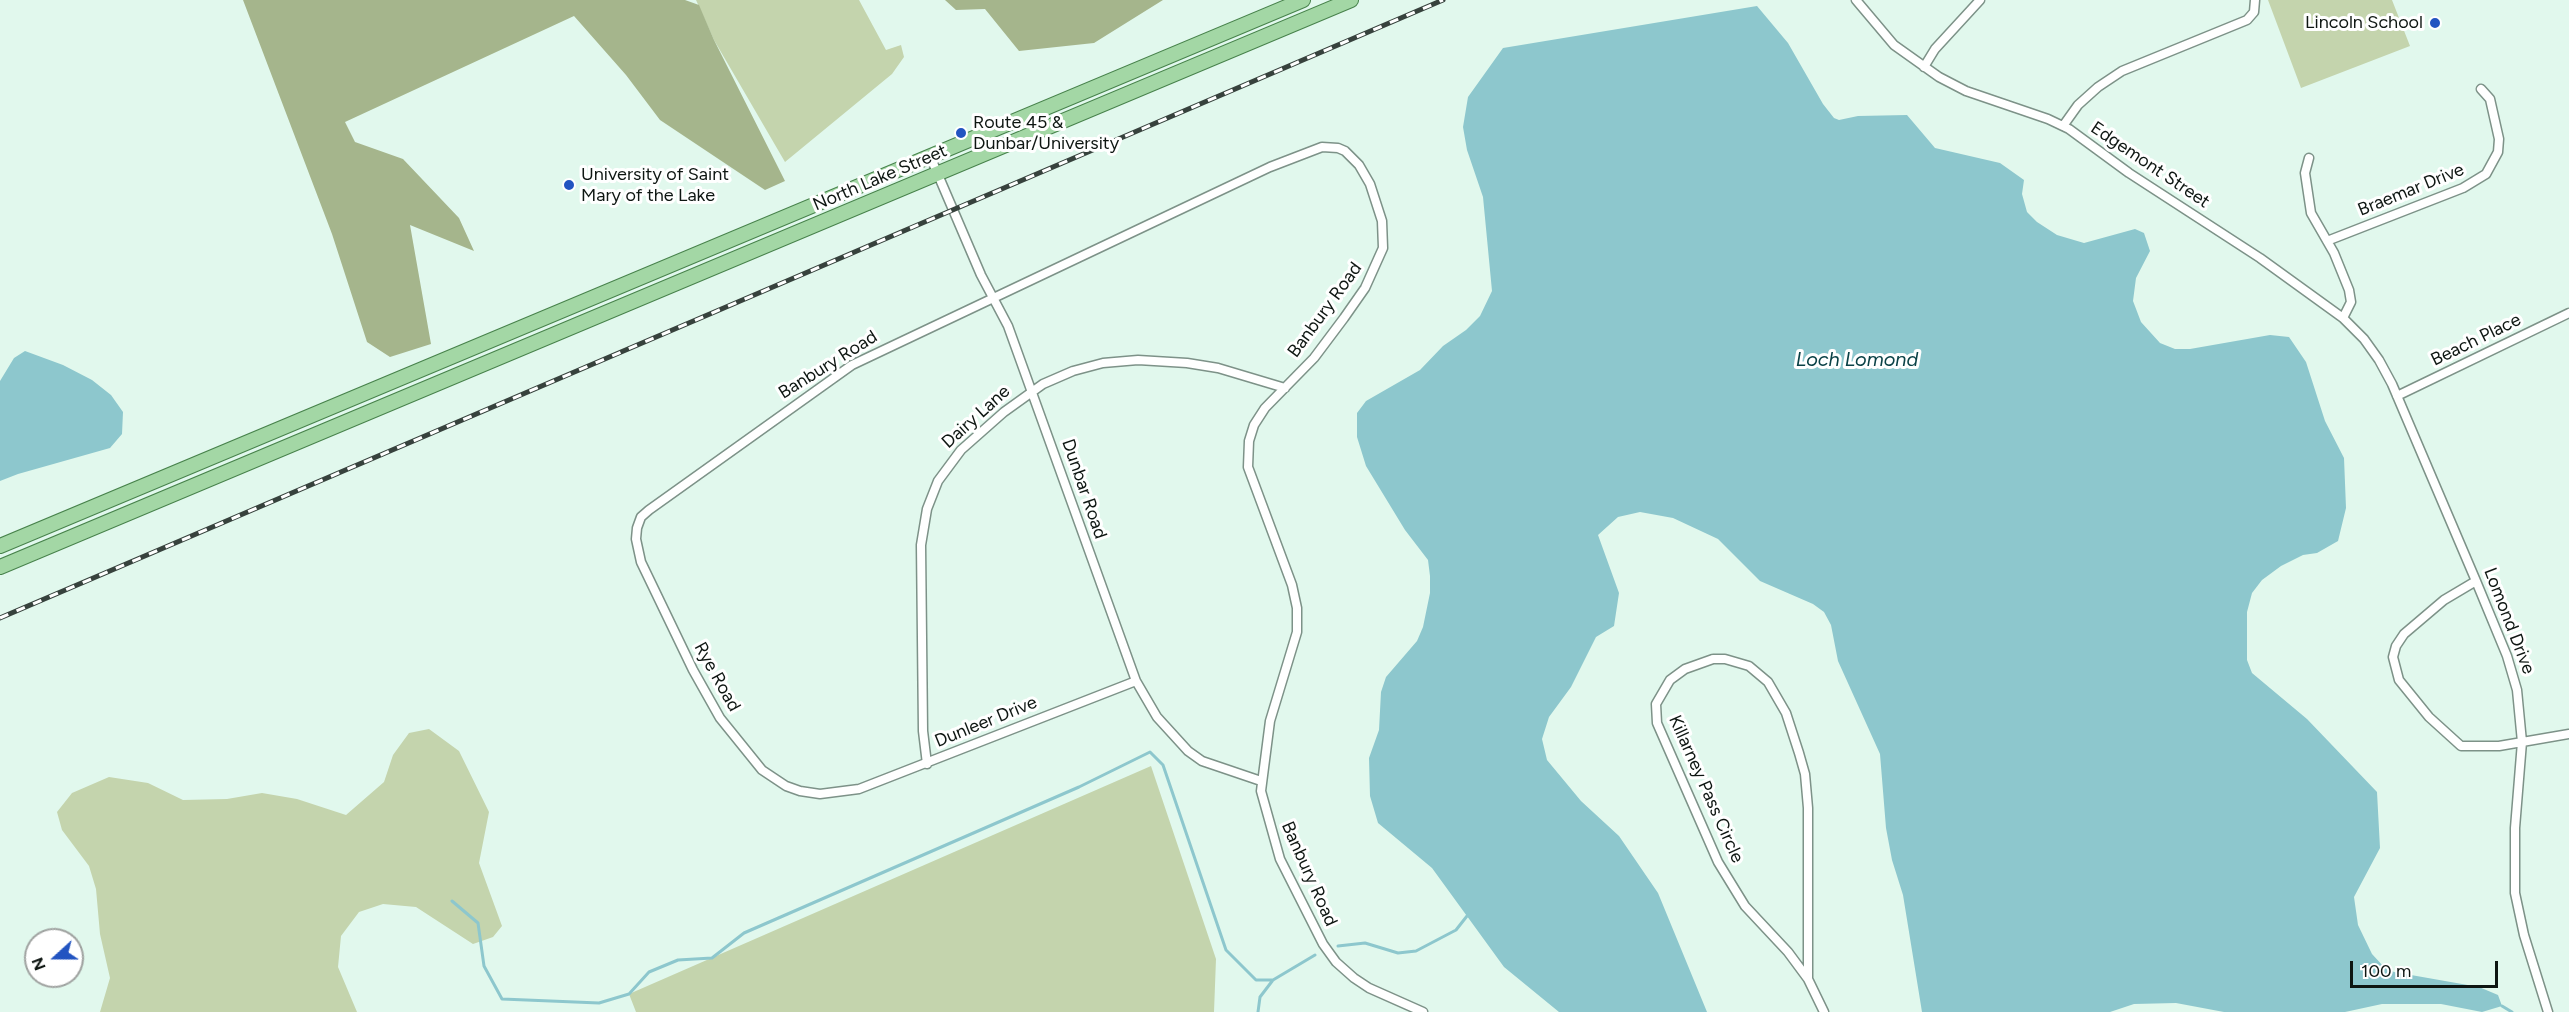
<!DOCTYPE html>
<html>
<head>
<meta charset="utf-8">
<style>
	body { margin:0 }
	#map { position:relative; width:2569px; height:1012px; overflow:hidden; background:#e1f8ed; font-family:Figtree,sans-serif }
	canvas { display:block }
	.north { position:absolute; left:24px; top:928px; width:60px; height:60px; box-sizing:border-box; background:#fff; border:2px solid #9fa2a0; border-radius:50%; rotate:249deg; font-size:16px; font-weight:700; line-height:24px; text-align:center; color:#0e1612 }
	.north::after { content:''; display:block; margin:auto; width:21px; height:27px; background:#2254c1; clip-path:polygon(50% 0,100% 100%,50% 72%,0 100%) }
	.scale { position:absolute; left:2350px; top:961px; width:148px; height:27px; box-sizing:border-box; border:3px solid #0e1612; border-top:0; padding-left:8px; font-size:18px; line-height:21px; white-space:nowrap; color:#0e1612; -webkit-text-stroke:4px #fff; paint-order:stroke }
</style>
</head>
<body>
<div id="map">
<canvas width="2569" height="1012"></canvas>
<div class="north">N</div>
<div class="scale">100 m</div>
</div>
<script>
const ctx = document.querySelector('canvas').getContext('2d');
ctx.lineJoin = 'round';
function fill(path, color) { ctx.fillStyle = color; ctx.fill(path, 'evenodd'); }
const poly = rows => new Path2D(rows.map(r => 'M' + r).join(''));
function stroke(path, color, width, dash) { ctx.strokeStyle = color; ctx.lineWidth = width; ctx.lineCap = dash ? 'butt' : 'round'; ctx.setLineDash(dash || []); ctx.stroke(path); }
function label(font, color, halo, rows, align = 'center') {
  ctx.font = font + ' Figtree,sans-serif'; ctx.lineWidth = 6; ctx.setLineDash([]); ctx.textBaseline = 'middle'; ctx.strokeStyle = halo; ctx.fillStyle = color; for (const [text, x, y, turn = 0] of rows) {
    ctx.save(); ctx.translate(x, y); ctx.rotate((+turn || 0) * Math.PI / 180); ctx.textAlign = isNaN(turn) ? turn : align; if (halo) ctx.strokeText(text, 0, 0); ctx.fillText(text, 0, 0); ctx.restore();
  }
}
fill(poly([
	[696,0,859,0,886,50,901,45,904,57,892,74,785,162,714,40],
	[2268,0,2392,0,2410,46,2301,88],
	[429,729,459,751,489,812,479,863,502,926,493,937,473,944,416,907,383,904,359,912,341,936,338,967,357,1012,100,1012,110,978,100,934,96,889,89,866,62,830,57,812,72,793,109,777,148,783,183,800,227,799,262,793,297,799,346,815,384,782,393,755,409,733],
	[1151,766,1216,959,1214,1012,636,1012,629,994]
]), '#c4d4ad');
fill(poly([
	[243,0,685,0,699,5,714,40,785,181,765,190,660,120,626,75,574,16,345,122,355,142,403,159,459,218,474,251,410,225,431,344,390,357,367,342,332,234],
	[945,0,1163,0,1094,43,1019,51,985,9,956,10]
]), '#a5b58c');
fill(poly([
	[1757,6,1788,43,1823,104,1834,118,1839,120,1858,116,1907,115,1935,148,2000,163,2024,180,2022,194,2027,212,2037,222,2057,235,2084,243,2135,229,2144,233,2150,251,2136,278,2133,301,2141,322,2160,343,2175,349,2190,349,2270,335,2289,337,2306,362,2325,421,2344,458,2346,508,2338,541,2317,553,2303,555,2281,566,2262,580,2252,593,2247,612,2247,660,2252,673,2307,719,2377,792,2380,848,2354,897,2358,925,2372,954,2384,967,2394,972,2479,987,2498,995,2502,1006,2482,1012,2441,1004,2382,1004,2345,1012,2224,1012,2176,1003,2134,1004,2110,1012,1922,1012,1903,895,1892,860,1886,828,1880,754,1838,661,1831,625,1824,612,1813,604,1760,581,1718,539,1673,518,1640,512,1618,517,1598,535,1619,593,1614,626,1596,637,1571,687,1549,717,1542,739,1547,760,1581,801,1619,836,1658,893,1707,1012,1559,1012,1504,967,1432,868,1378,823,1370,796,1369,758,1379,730,1381,692,1386,677,1417,641,1423,627,1430,593,1430,576,1428,560,1405,530,1366,466,1357,437,1357,413,1366,401,1420,370,1443,346,1466,330,1480,316,1492,291,1483,197,1467,150,1463,127,1468,97,1503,48],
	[25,351,63,365,92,380,111,395,123,412,122,434,110,448,18,474,0,481,0,381,14,358]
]), '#8dc7cd');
stroke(poly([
	[452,901,478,923,484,966,502,999,599,1003,629,994,649,972,678,960,712,958,744,933,1079,787,1150,752,1163,765,1226,950,1256,980,1273,980],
	[1338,946,1365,943,1398,953,1416,951,1456,930,1467,916],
	[2502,1006,2512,1012],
	[1258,1012,1260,997,1273,980,1315,955]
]), '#8dc7cd', 3);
const minor = poly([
	[1856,0,1894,45,1939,77,1966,91,2048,119,2069,129,2129,173,2260,258,2343,318,2364,339,2379,360,2392,384,2476,581,2507,656,2517,690,2522,742,2515,828,2515,893,2524,935,2548,1012],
	[1924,67,1935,49,1980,0],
	[2063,126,2078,105,2098,87,2122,71,2247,20,2254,12,2255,0],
	[930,156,981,275,1008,326,1136,681,1157,717,1188,751,1202,761,1261,781],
	[2309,158,2305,173,2311,213,2334,253,2349,290,2351,302,2343,318],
	[2327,241,2463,188,2486,174,2498,152,2499,139,2490,99,2481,89],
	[2397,396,2569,313],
	[2476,581,2444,600,2404,634,2396,646,2393,657,2399,680,2429,717,2461,746,2499,746,2569,734],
	[1713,659,1725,659,1749,666,1768,682,1786,713,1799,753,1805,774,1808,808,1808,979,1788,952,1745,906,1718,862,1657,723,1656,704,1670,680,1685,669,1713,659],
	[1136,681,859,789,820,794,800,791,786,786,762,770,720,718,693,670,641,562,636,539,637,528,641,517,649,510,852,365,1270,167,1322,147,1338,148,1345,151,1359,165,1370,184,1382,221,1383,248,1365,288,1344,318,1314,358,1265,408,1254,425,1249,441,1248,467,1292,585,1297,608,1297,632,1270,721,1261,791,1280,859,1323,944,1336,962,1354,978,1369,988,1423,1012],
	[927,764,923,731,921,545,927,509,938,481,961,450,1004,412,1043,384,1073,371,1103,363,1138,360,1187,363,1218,368,1285,388],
	[1808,979,1824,1012]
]);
const primary = poly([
	[0,546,1303,0],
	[0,567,1351,0]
]);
stroke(minor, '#7d9288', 11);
stroke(primary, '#47824b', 16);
stroke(minor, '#fff', 8);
stroke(primary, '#a3d7a5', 14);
const rail = poly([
	[0,618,1443,0]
]);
stroke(rail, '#37423d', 5);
stroke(rail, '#fff', 3, [9]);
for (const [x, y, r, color] of [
	[2435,23,6,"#2254c1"],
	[961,133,6,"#2254c1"],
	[569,185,6,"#2254c1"]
]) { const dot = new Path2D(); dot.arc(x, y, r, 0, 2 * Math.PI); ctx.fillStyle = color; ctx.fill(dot); stroke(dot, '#fff', 2); }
label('18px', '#0e1612', '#fff', [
	["Lincoln School",2423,23,"right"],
	["Route 45 &",973,123],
	["Dunbar/University",973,144],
	["University of Saint",581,175],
	["Mary of the Lake",581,196]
], 'left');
label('18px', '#0e1612', '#fff', [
	["Edgemont Street",2150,165,34],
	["North Lake Street",880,178,-23],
	["Braemar Drive",2411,190,-22],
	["Banbury Road",1325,310,-54],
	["Beach Place",2476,340,-26],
	["Banbury Road",828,365,-32],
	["Dairy Lane",976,417,-42],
	["Dunbar Road",1084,489,71],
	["Lomond Drive",2509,621,69],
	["Rye Road",717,677,61],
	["Dunleer Drive",986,722,-22],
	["Killarney Pass Circle",1706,789,66],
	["Banbury Road",1309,874,66]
]);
label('italic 20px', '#0b4247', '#fff', [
	["Loch Lomond",1857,360]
]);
</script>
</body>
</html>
